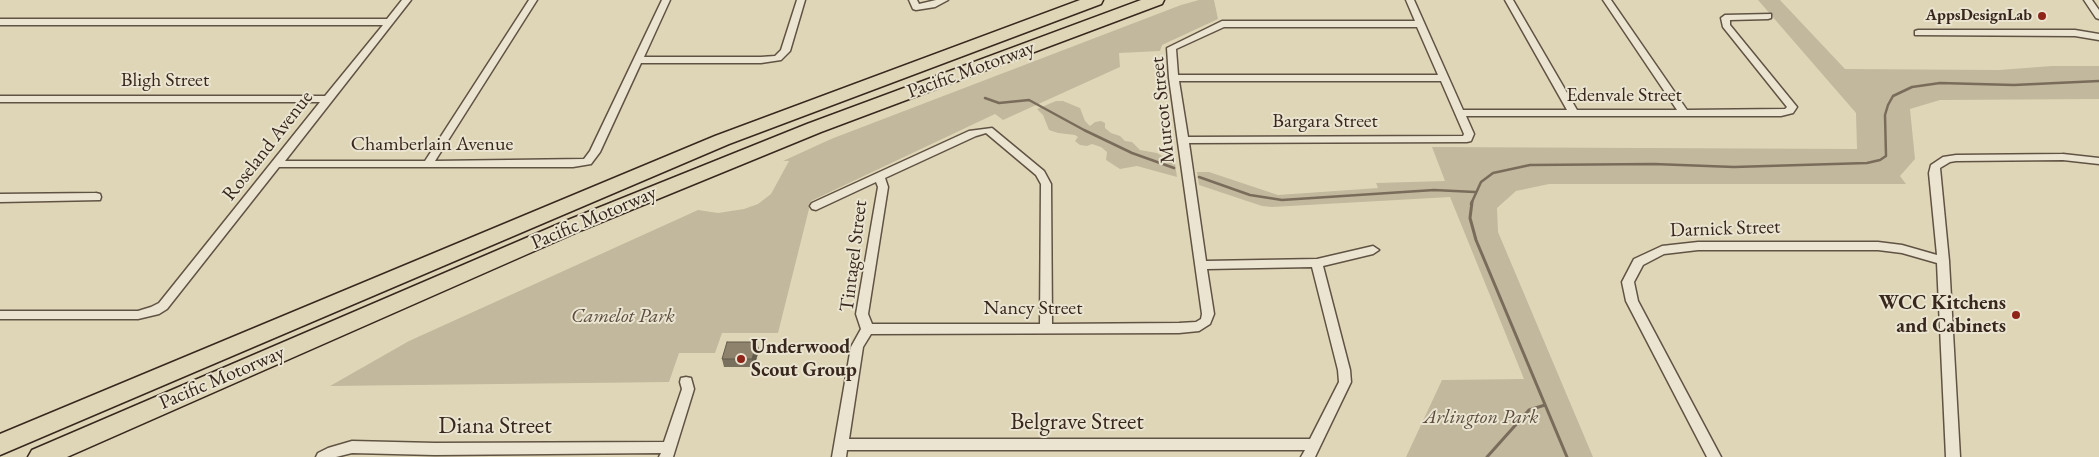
<!DOCTYPE html>
<html>
<head>
<meta charset="utf-8">
<style>
	body { margin:0 }
	canvas { display:block; background:#dfd6b7 }
</style>
</head>
<body>
<canvas width="2099" height="457"></canvas>
<script>
const ctx = document.querySelector('canvas').getContext('2d');
ctx.lineJoin = 'round';
function fill(path, color) { ctx.fillStyle = color; ctx.fill(path, 'evenodd'); }
const poly = rows => new Path2D(rows.map(r => 'M' + r).join(''));
function stroke(path, color, width, dash) { ctx.strokeStyle = color; ctx.lineWidth = width; ctx.lineCap = dash ? 'butt' : 'round'; ctx.setLineDash(dash || []); ctx.stroke(path); }
function label(font, color, halo, rows, align = 'center') {
  ctx.font = font + ' "EB Garamond",serif'; ctx.lineWidth = 4; ctx.setLineDash([]); ctx.textBaseline = 'middle'; ctx.strokeStyle = halo; ctx.fillStyle = color; for (const [text, x, y, turn = 0] of rows) {
    ctx.save(); ctx.translate(x, y); ctx.rotate((+turn || 0) * Math.PI / 180); ctx.textAlign = isNaN(turn) ? turn : align; if (halo) ctx.strokeText(text, 0, 0); ctx.fillText(text, 0, 0); ctx.restore();
  }
}
fill(poly([
	[1199,0,1214,0,1218,19,1162,45,1160,51,1119,53,1120,67,1003,120,995,114,811,201,778,333,722,333,715,353,679,353,669,382,330,386,409,341,698,210,718,213,744,209,758,204,771,194,789,161,783,161,831,139,1181,5],
	[1758,0,1780,0,1845,69,1999,70,2052,66,2099,66,2099,99,1940,100,1910,109,1915,159,1900,176,1906,184,1549,184,1516,191,1497,208,1498,232,1593,457,1406,457,1442,380,1524,379,1450,197,1272,207,1262,206,1199,185,1197,172,1209,172,1278,195,1378,188,1376,183,1445,181,1432,147,1857,149,1856,113],
	[1056,101,1063,101,1080,108,1085,121,1090,126,1095,122,1101,121,1105,123,1105,128,1111,133,1120,136,1125,141,1132,142,1140,150,1157,153,1175,163,1177,177,1137,166,1120,169,1106,160,1107,152,1101,147,1092,144,1087,146,1080,145,1075,141,1078,137,1075,135,1058,133,1049,130,1043,115,1037,109]
]), '#c2b89d');
stroke(poly([
	[985,98,999,103,1029,100,1084,130,1132,153,1174,168],
	[1199,177,1250,195,1282,200,1434,190,1475,192],
	[1471,204,1481,182,1493,173,1530,165,1654,164,1734,167,1867,163,1880,160,1886,156,1885,115,1888,105,1893,96,1912,87,1940,83,2014,85,2099,81]
]), '#7a6c5a', 2.5);
stroke(poly([
	[1472,202,1470,218,1476,240,1567,457],
	[1487,457,1529,410,1545,405]
]), '#7a6c5a', 3);
const street = poly([
	[402,0,411,0,285,161,425,161,529,0,537,0,435,161,584,159,590,151,662,0,670,0,644,57,761,57,775,56,781,50,797,0,805,0,790,51,781,60,761,63,641,63,600,152,591,164,573,167,279,167,167,309,159,314,138,319,0,319,0,311,138,311,151,307,159,303,320,102,0,102,0,96,325,96,383,25,0,25,0,19,387,19,402,0],
	[909,0,917,0,919,4,936,0,948,0,935,7,916,10,913,9,909,0],
	[1406,0,1414,0,1463,110,1567,110,1505,0,1513,0,1577,110,1677,110,1603,0,1611,0,1687,110,1785,109,1787,107,1723,27,1721,18,1725,15,1771,14,1771,18,1768,19,1730,20,1730,25,1797,107,1793,113,1781,116,1466,116,1474,134,1471,141,1467,142,1189,143,1206,261,1317,259,1373,246,1379,250,1373,254,1323,266,1350,370,1351,382,1315,457,1301,457,1305,450,847,450,846,457,832,457,851,347,861,329,856,314,878,187,876,182,816,210,812,209,810,206,812,203,969,131,992,128,1044,171,1051,184,1052,324,1179,323,1196,322,1201,319,1202,314,1169,78,1167,48,1222,21,1415,21,1406,0],
	[1224,27,1417,27,1438,75,1178,75,1176,49,1224,27],
	[1179,81,1441,81,1464,134,1463,136,1188,137,1179,81],
	[986,133,1036,175,1041,184,1040,324,872,324,868,314,888,187,885,178,976,136,986,133],
	[1312,267,1338,370,1339,382,1310,439,849,439,863,347,871,334,1179,333,1199,331,1210,324,1214,314,1207,269,1312,267],
	[2084,0,2092,0,2099,10,2099,19,2096,18,2084,0],
	[1918,30,2075,30,2099,34,2099,40,2075,36,1915,35,1915,31,1918,30],
	[2063,154,2099,158,2099,164,2063,160,1956,161,1950,162,1940,168,1949,261,1960,457,1946,457,1937,263,1902,253,1878,250,1698,250,1664,254,1643,265,1634,282,1638,301,1721,457,1707,457,1626,301,1622,282,1634,259,1662,246,1698,242,1878,242,1902,245,1937,255,1929,173,1931,165,1943,157,1956,155,2063,154],
	[96,193,100,194,101,197,100,200,0,202,0,194,96,193],
	[686,377,691,378,694,389,673,457,659,457,661,453,435,455,352,453,336,457,316,457,318,453,328,448,352,441,435,443,664,442,682,389,680,382,681,378,686,377]
]);
const highway = poly([
	[1080,0,1103,0,1101,4,729,144,0,455,0,434,715,136,1080,0],
	[1141,0,1164,0,1162,4,821,132,582,230,67,457,28,457,32,450,568,220,807,124,1141,0]
]);
stroke(street, '#615344', 3);
stroke(highway, '#37271d', 3);
fill(street, '#eae4d0');
fill(highway, '#dfd6b7');
fill(poly([
	[757,342,759,350,754,367,724,367,722,359]
]), '#7a705e');
fill(poly([
	[757,342,759,350,754,367,752,359]
]), '#635b4c');
const building = poly([
	[727,342,757,342,752,359,722,359,727,342]
]);
fill(building, '#8e826d');
stroke(building, '#635b4c', 1);
for (const [x, y, r, color] of [
	[2042,16,5,"#8f2418"],
	[2016,315,5,"#8f2418"],
	[741,359,5,"#8f2418"]
]) { const dot = new Path2D(); dot.arc(x, y, r, 0, 2 * Math.PI); ctx.fillStyle = color; ctx.fill(dot); stroke(dot, '#eae4d0', 2); }
label('bold 16px', '#37271d', '#eae4d0', [
	["AppsDesignLab",2032,16]
], 'right');
label('20px', '#37271d', '#eae4d0', [
	["Pacific Motorway",971,70,-20],
	["Bligh Street",165,81],
	["Edenvale Street",1624,96],
	["Murcot Street",1163,110,-96],
	["Bargara Street",1325,122],
	["Chamberlain Avenue",432,145],
	["Roseland Avenue",268,146,-52],
	["Pacific Motorway",594,218,-23],
	["Darnick Street",1725,229,-2],
	["Tintagel Street",854,256,-83],
	["Nancy Street",1033,309],
	["Pacific Motorway",222,378,-23]
]);
label('bold 20px', '#37271d', '#eae4d0', [
	["WCC Kitchens",2006,304],
	["and Cabinets",2006,327],
	["Underwood",751,348,"left"],
	["Scout Group",751,371,"left"]
], 'right');
label('italic 20px', '#5a4b3d', '#eae4d0', [
	["Camelot Park",623,317],
	["Arlington Park",1481,418]
]);
label('24px', '#37271d', '#eae4d0', [
	["Belgrave Street",1077,422],
	["Diana Street",495,426]
]);
</script>
</body>
</html>
